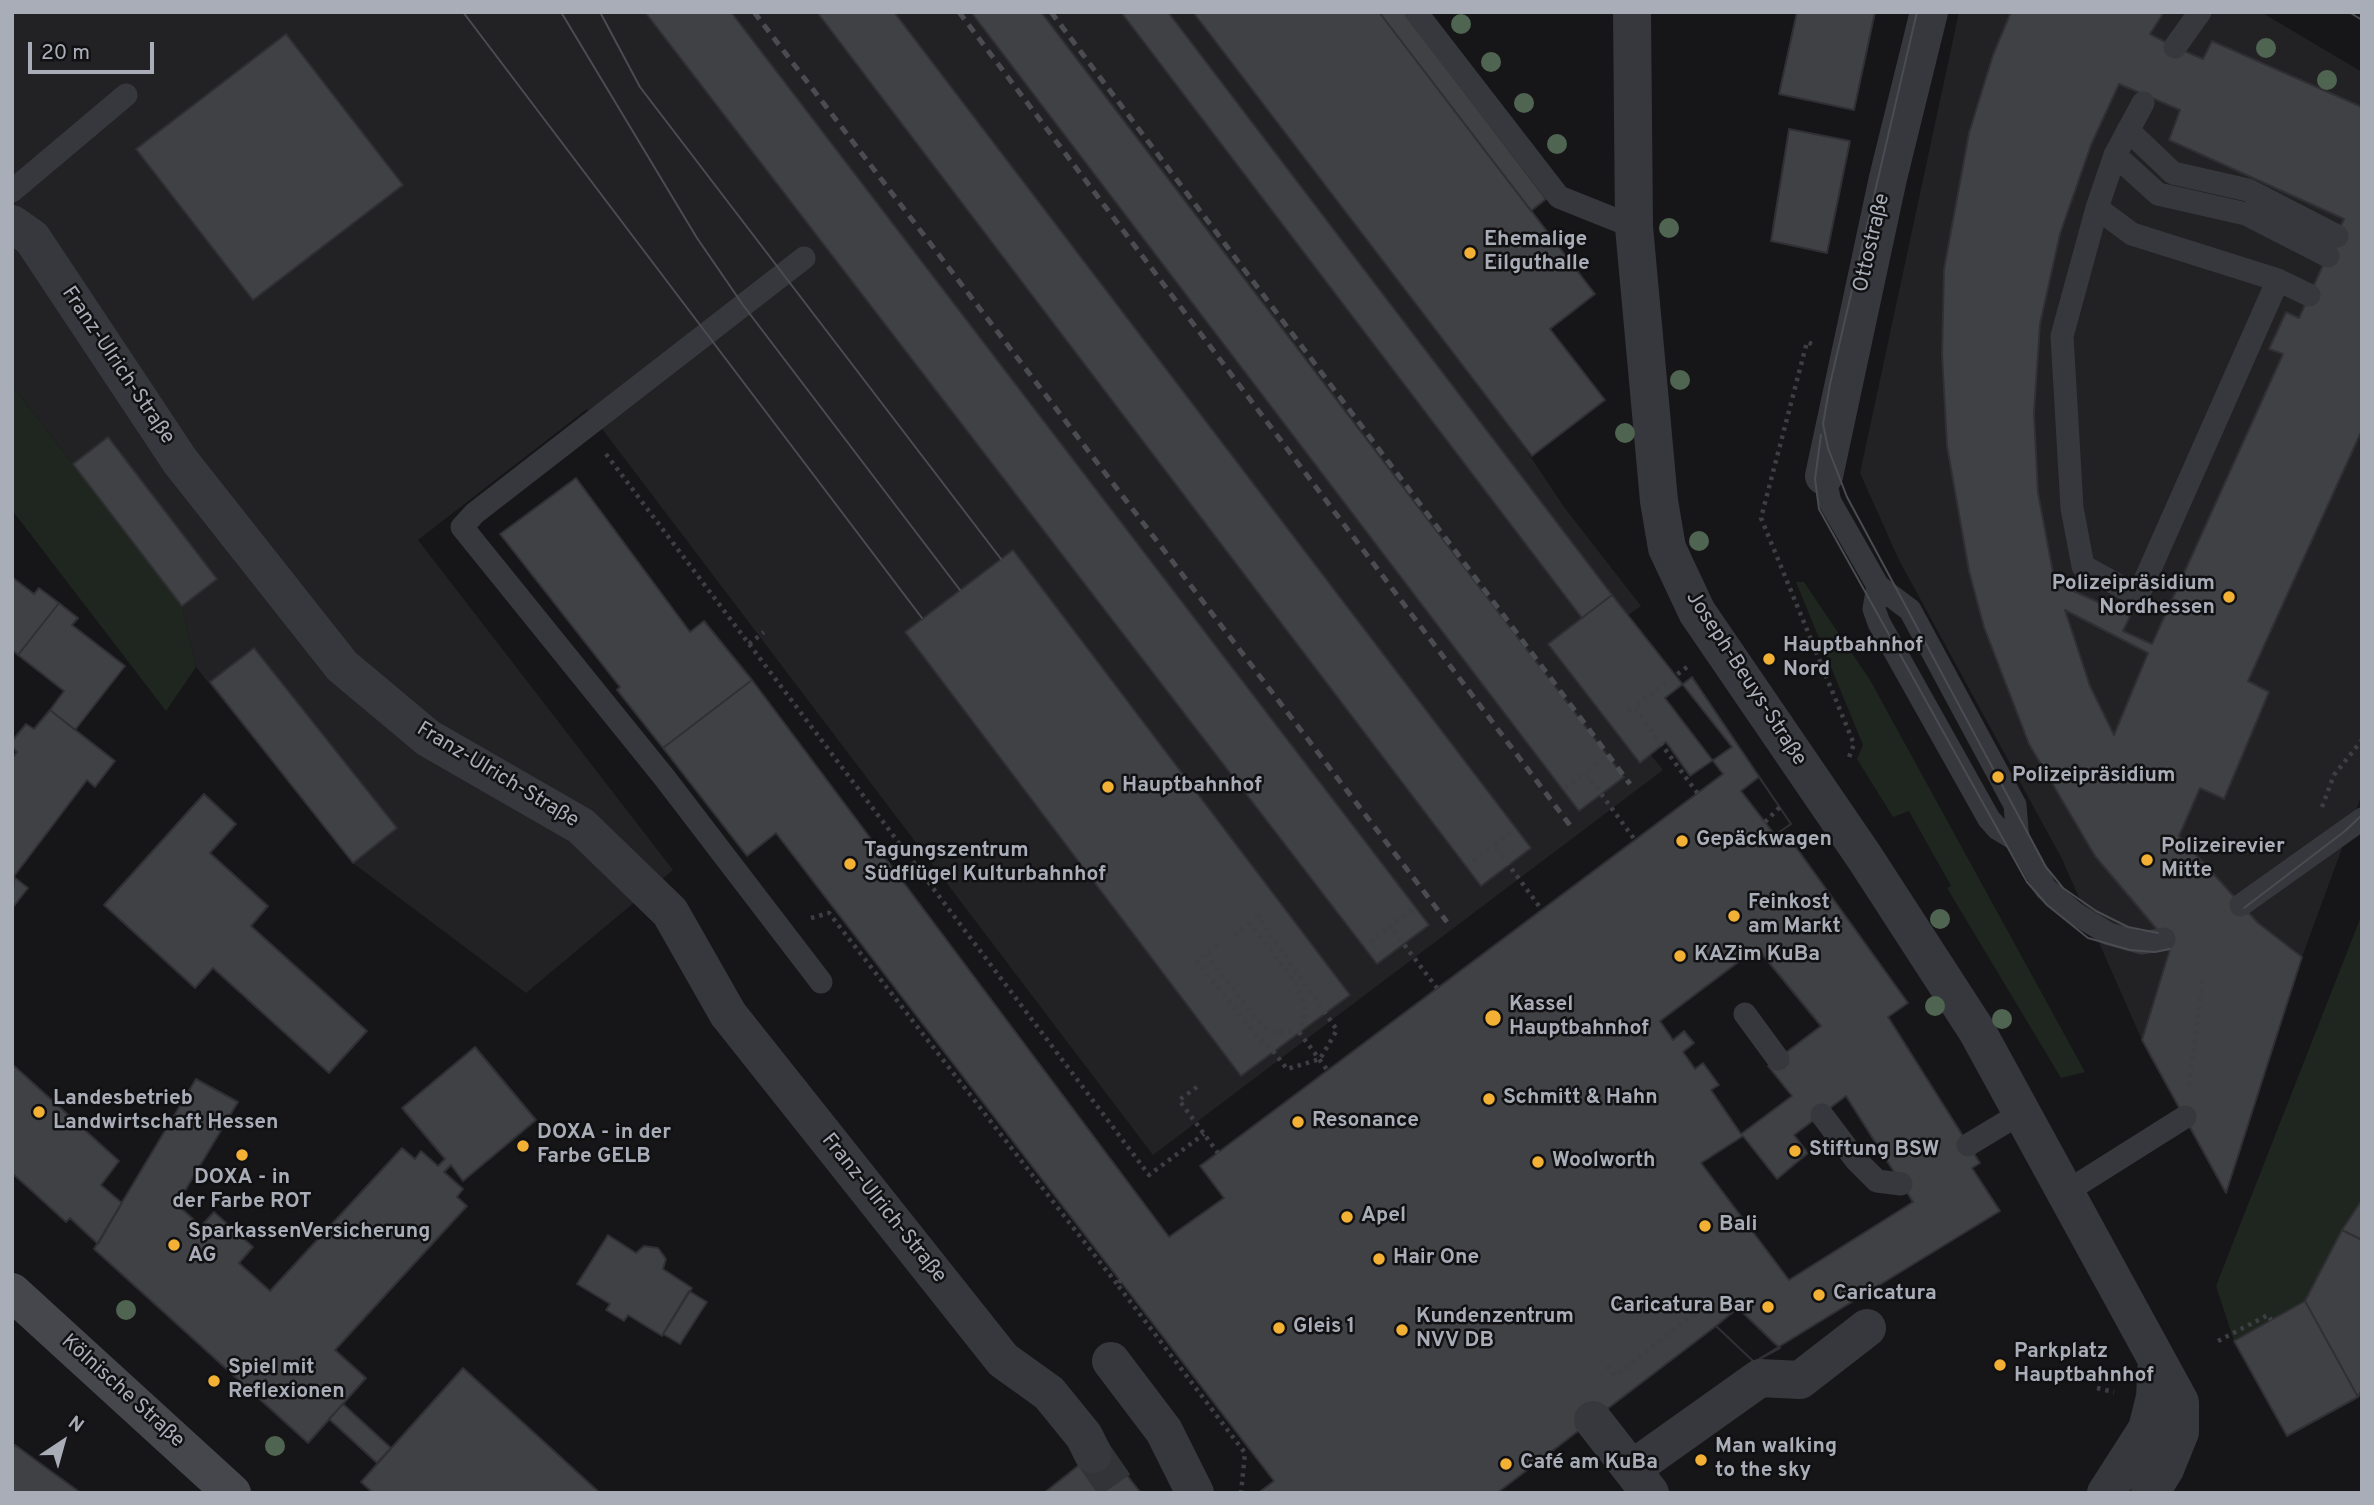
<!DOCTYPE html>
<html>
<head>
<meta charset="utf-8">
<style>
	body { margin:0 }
	#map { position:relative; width:2374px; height:1505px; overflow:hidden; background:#161618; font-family:Overpass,sans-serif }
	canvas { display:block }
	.frame { position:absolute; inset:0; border:14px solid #a8adb8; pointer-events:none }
	.north { position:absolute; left:28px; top:1407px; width:70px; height:70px; -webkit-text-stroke:5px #111113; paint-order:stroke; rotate:36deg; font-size:19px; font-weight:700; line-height:28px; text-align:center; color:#a8adb8 }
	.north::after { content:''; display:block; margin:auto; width:24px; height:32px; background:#a8adb8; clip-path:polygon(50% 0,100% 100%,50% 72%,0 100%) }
	.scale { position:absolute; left:28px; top:42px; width:126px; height:32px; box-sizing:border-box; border:4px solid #a8adb8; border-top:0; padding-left:9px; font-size:21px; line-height:24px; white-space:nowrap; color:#a8adb8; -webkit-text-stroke:5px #111113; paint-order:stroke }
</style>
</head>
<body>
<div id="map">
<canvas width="2374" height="1505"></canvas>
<div class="frame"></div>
<div class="north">N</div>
<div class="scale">20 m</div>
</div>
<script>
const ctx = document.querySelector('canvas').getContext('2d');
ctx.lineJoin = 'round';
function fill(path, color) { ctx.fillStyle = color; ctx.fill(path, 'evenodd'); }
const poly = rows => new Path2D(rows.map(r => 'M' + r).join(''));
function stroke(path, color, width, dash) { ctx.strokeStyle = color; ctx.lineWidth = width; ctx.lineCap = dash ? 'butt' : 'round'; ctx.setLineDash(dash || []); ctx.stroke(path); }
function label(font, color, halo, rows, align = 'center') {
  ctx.font = font + ' Overpass,sans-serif'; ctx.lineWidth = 5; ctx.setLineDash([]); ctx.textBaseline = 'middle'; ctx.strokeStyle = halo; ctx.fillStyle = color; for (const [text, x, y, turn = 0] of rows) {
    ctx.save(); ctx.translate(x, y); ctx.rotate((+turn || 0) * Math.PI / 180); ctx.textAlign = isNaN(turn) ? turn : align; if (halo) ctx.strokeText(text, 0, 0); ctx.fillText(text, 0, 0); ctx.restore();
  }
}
fill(poly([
	[12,12,1220,12,1407,271,1564,507,1641,606,1572,656,1663,770,1153,1155,587,409,418,540,673,870,526,993,353,863,196,667,182,606,12,385],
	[1959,12,2261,12,2362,72,2362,794,2302,957,2226,1193,2142,1040,2062,859,1899,560,1860,473]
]), '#222225');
fill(poly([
	[12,385,182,606,196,667,166,711,12,510],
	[1796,582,1804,582,1870,680,2085,1072,2061,1078,1947,888,1951,886,1909,811,1893,817,1857,759,1863,745],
	[2362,914,2362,1200,2342,1230,2305,1301,2234,1341,2216,1286]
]), '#1e261f');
const building = poly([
	[645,12,731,12,1429,925,1377,964,645,12],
	[817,12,894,12,1531,848,1481,886,817,12],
	[971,12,1041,12,1624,777,1579,811,971,12],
	[1121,12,1168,12,1612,595,1582,618,1121,12],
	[1193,12,1379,12,1595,294,1550,329,1605,400,1532,456,1193,12],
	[1379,12,1404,12,1546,199,1531,211,1379,12],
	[1797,12,1875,12,1854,110,1779,94,1797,12],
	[2011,12,2164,12,2150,34,2175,47,2203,59,2212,41,2362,107,2362,430,2248,681,2269,692,2224,799,2200,788,2179,836,2258,923,2302,957,2226,1193,2142,1040,2171,946,2095,856,2029,744,1984,627,1969,571,1947,446,1942,354,1944,269,1969,133,1993,55,2011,12],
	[2119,84,2180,110,2169,140,2344,219,2299,318,2286,312,2269,349,2283,354,2152,644,2123,631,2130,616,2055,583,2038,493,2034,413,2040,324,2060,234,2091,145,2119,84],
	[2065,610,2148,653,2114,735,2090,686,2065,610],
	[286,34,403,185,253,300,136,149,286,34],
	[1789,129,1850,141,1827,253,1771,241,1789,129],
	[108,437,217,579,182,606,73,464,108,437],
	[576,478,690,632,704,621,752,680,663,748,617,690,620,687,500,534,576,478],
	[1013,550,1350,995,1241,1076,905,632,1013,550],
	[12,577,34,594,39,588,59,603,18,655,12,650,12,577],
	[1612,595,1732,747,1690,776,1666,742,1640,763,1548,644,1612,595],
	[59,603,78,618,72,625,125,666,75,730,50,710,64,691,18,655,59,603],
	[254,648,397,828,353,863,210,682,254,648],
	[1692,677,1791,824,1775,835,1782,844,1793,843,1908,1003,1888,1017,1980,1163,1972,1168,2000,1211,1754,1362,1716,1326,1497,1493,1258,1493,1274,1481,776,833,747,856,663,748,752,680,1169,1237,1224,1198,1200,1166,1723,774,1665,698,1692,677],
	[1757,948,1821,1026,1768,1066,1792,1096,1741,1134,1711,1090,1719,1085,1703,1063,1695,1069,1683,1052,1694,1043,1684,1031,1673,1040,1660,1021,1757,948],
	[1846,1096,1913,1202,1789,1280,1701,1163,1743,1136,1777,1179,1808,1153,1794,1135,1846,1096],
	[50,710,115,761,95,787,87,780,12,879,12,758,17,752,12,747,12,741,26,724,34,729,50,710],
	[1759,777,1791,824,1775,835,1741,791,1759,777],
	[204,794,236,824,210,853,268,906,251,926,367,1031,329,1073,213,968,195,988,104,905,204,794],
	[14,877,28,888,14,906,12,905,14,877],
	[475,1047,536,1120,463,1181,451,1165,444,1172,463,1189,457,1197,467,1206,335,1350,366,1378,308,1443,94,1249,196,1079,238,1102,186,1189,173,1201,201,1226,214,1212,253,1247,239,1263,270,1291,402,1148,415,1159,421,1151,438,1166,445,1159,402,1108,475,1047],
	[12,1064,119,1161,101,1185,122,1203,98,1244,70,1218,66,1222,12,1173,12,1064],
	[2362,1200,2362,1240,2342,1230,2362,1200],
	[2342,1230,2362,1240,2362,1389,2358,1397,2305,1301,2342,1230],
	[608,1235,636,1253,644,1246,658,1248,666,1259,663,1269,692,1288,662,1336,628,1315,624,1321,606,1310,610,1304,577,1284,608,1235],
	[689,1291,707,1302,680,1344,663,1334,689,1291],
	[2305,1301,2358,1397,2287,1436,2234,1341,2305,1301],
	[1738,1308,1772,1341,1780,1348,1754,1362,1716,1326,1738,1308],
	[463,1368,542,1440,600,1493,373,1493,361,1482,463,1368],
	[343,1404,391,1448,377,1463,329,1419,343,1404],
	[15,1445,81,1493,12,1493,12,1448,15,1445],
	[1104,1446,1141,1493,1044,1493,1093,1454,1104,1446]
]);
fill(building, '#404145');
stroke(building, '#303034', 2);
stroke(poly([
	[1093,1454,1120,1493]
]), '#333438', 38, [38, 19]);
stroke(poly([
	[1812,344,1807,342,1761,518,1854,744,1848,760],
	[606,454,1149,1175,1204,1134],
	[749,644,764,632],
	[1687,667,1634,707,1698,794],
	[1628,711,1634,707],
	[1604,758,1585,772,1635,840],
	[1565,788,1585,772],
	[2322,807,2334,775,2362,740],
	[1765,822,1780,807],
	[1511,832,1494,845,1542,910],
	[1473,861,1494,845],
	[1412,910,1390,926,1437,988],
	[1258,917,1250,923,1296,984,1306,1009,1299,1032],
	[811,918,829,913,1117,1284],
	[1234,935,1250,923],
	[1370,942,1390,926],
	[1218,945,1197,961,1259,1039,1270,1047,1287,1069,1320,1059,1337,1030,1258,917,1262,913],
	[1206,954,1253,1016,1272,1032,1299,1032],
	[1299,1032,1328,1071],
	[2189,1085,2203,976],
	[1197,1087,1179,1100,1218,1153],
	[1121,1280,1117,1284,1245,1453,1241,1493],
	[2218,1341,2268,1315,2271,1320],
	[1607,1366,1615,1376,1722,1292],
	[2097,1388,2114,1392]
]), '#3d3f44', 4.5, [3.5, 5]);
stroke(poly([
	[1416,12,1559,197,1634,227],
	[2175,47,2200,12],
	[2143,103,2115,155,2097,208,2132,234,2278,280,2309,295],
	[2128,130,2173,173,2248,190,2337,236],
	[2115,155,2158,194,2246,214,2328,256],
	[12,191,126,95],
	[2097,208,2062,336,2072,508,2083,566,2138,596,2278,280],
	[804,258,475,513,462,527,664,777,821,982],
	[1824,476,1830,502,1878,586,1910,610,2015,805,2018,841,2046,889,2076,914,2109,934,2142,943,2164,939],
	[1878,586,1874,609,1879,623,1989,819,1998,829,2018,841],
	[2241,905,2362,819],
	[1745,1014,1778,1059],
	[1822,1115,1856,1160,1877,1181,1901,1184],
	[1968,1145,2021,1113],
	[2066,1192,2185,1117]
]), '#37383d', 23);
stroke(poly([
	[1632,12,1634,227,1659,501,1667,548,1697,612,1865,858,1977,1031,2180,1402,2180,1432,2165,1469,2150,1493],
	[12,224,32,238,180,461,342,666,428,738,581,826,670,912,728,1014,1003,1360,1049,1393,1084,1436,1093,1454],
	[1824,476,1888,178,1929,12],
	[1111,1361,1164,1431,1195,1493],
	[1593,1420,1650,1493],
	[1632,1469,1760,1378,1800,1380,1867,1328],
	[2106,1493,2147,1429,2155,1397,2157,1360]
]), '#37383d', 38);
stroke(poly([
	[12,1292,232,1493]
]), '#45474d', 38);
stroke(poly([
	[463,12,922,618],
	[561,12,697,238,743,305,960,590],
	[600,12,640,87,1001,559],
	[1917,12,1830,384,1823,424,1828,448,1847,497,2046,867,2063,888,2096,911,2128,927,2158,933],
	[2349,12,2362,20],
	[1821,435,1815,479,1819,509,2027,882,2047,905,2088,938,2130,950,2155,952,2170,949],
	[2244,908,2345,831,2362,815]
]), '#4a4c52', 2);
stroke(poly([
	[754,12,1447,922],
	[959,12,1572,828],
	[1051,12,1630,784]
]), '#4a4c52', 5, [9, 7]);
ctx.fillStyle = '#506452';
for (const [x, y] of [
	[1461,24],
	[2266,48],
	[1491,62],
	[2327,80],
	[1524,103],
	[1557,144],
	[1669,228],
	[1680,380],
	[1625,433],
	[1699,541],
	[1940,919],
	[1935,1006],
	[2002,1019],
	[126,1310],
	[275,1446]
]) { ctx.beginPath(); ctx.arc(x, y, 10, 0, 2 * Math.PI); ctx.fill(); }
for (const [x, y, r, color] of [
	[1470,253,7,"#f2b134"],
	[2229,597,7,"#f2b134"],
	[1769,659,7,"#f2b134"],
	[1998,777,7,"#f2b134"],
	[1108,787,7,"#f2b134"],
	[1682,841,7,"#f2b134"],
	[2147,860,7,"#f2b134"],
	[850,864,7,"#f2b134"],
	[1734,916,7,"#f2b134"],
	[1680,956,7,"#f2b134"],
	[1493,1018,9,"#f2b134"],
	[1489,1099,7,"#f2b134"],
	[39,1112,7,"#f2b134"],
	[1298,1122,7,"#f2b134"],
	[523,1146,7,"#f2b134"],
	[1795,1151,7,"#f2b134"],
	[242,1155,7,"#f2b134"],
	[1538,1162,7,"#f2b134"],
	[1347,1217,7,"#f2b134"],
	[1705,1226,7,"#f2b134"],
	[174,1245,7,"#f2b134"],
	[1379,1259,7,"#f2b134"],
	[1819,1295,7,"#f2b134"],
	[1768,1307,7,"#f2b134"],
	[1279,1328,7,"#f2b134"],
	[1402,1330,7,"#f2b134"],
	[2000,1365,7,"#f2b134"],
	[214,1381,7,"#f2b134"],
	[1701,1460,7,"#f2b134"],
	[1506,1464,7,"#f2b134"]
]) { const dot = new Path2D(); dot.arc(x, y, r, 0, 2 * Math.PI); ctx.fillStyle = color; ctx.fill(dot); stroke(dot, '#111113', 2.5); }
label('bold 21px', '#a8adb8', '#111113', [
	["Ehemalige",1484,241],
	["Eilguthalle",1484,265],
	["Polizeipräsidium",2215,585,"right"],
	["Nordhessen",2215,609,"right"],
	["Hauptbahnhof",1783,647],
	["Nord",1783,671],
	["Polizeipräsidium",2012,777],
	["Hauptbahnhof",1122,787],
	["Gepäckwagen",1696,841],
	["Polizeirevier",2161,848],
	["Mitte",2161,872],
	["Tagungszentrum",864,852],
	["Südflügel Kulturbahnhof",864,876],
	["Feinkost",1748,904],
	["am Markt",1748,928],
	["KAZim KuBa",1694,956],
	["Kassel",1509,1006],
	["Hauptbahnhof",1509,1030],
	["Schmitt & Hahn",1503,1099],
	["Landesbetrieb",53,1100],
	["Landwirtschaft Hessen",53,1124],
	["Resonance",1312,1122],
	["DOXA - in der",537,1134],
	["Farbe GELB",537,1158],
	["Stiftung BSW",1809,1151],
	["Woolworth",1552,1162],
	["DOXA - in",242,1179,"center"],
	["der Farbe ROT",242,1203,"center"],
	["Apel",1361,1217],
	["Bali",1719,1226],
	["SparkassenVersicherung",188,1233],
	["AG",188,1257],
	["Hair One",1393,1259],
	["Caricatura",1833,1295],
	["Caricatura Bar",1754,1307,"right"],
	["Kundenzentrum",1416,1318],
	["NVV DB",1416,1342],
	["Gleis 1",1293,1328],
	["Parkplatz",2014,1353],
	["Hauptbahnhof",2014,1377],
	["Spiel mit",228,1369],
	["Reflexionen",228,1393],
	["Man walking",1715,1448],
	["to the sky",1715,1472],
	["Café am KuBa",1520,1464]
], 'left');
label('21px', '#a8adb8', '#111113', [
	["Ottostraße",1873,243,-77],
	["Franz-Ulrich-Straße",117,366,56],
	["Joseph-Beuys-Straße",1745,679,57],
	["Franz-Ulrich-Straße",497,776,31],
	["Franz-Ulrich-Straße",883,1209,51],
	["Kölnische Straße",122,1392,42]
]);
</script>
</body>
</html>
